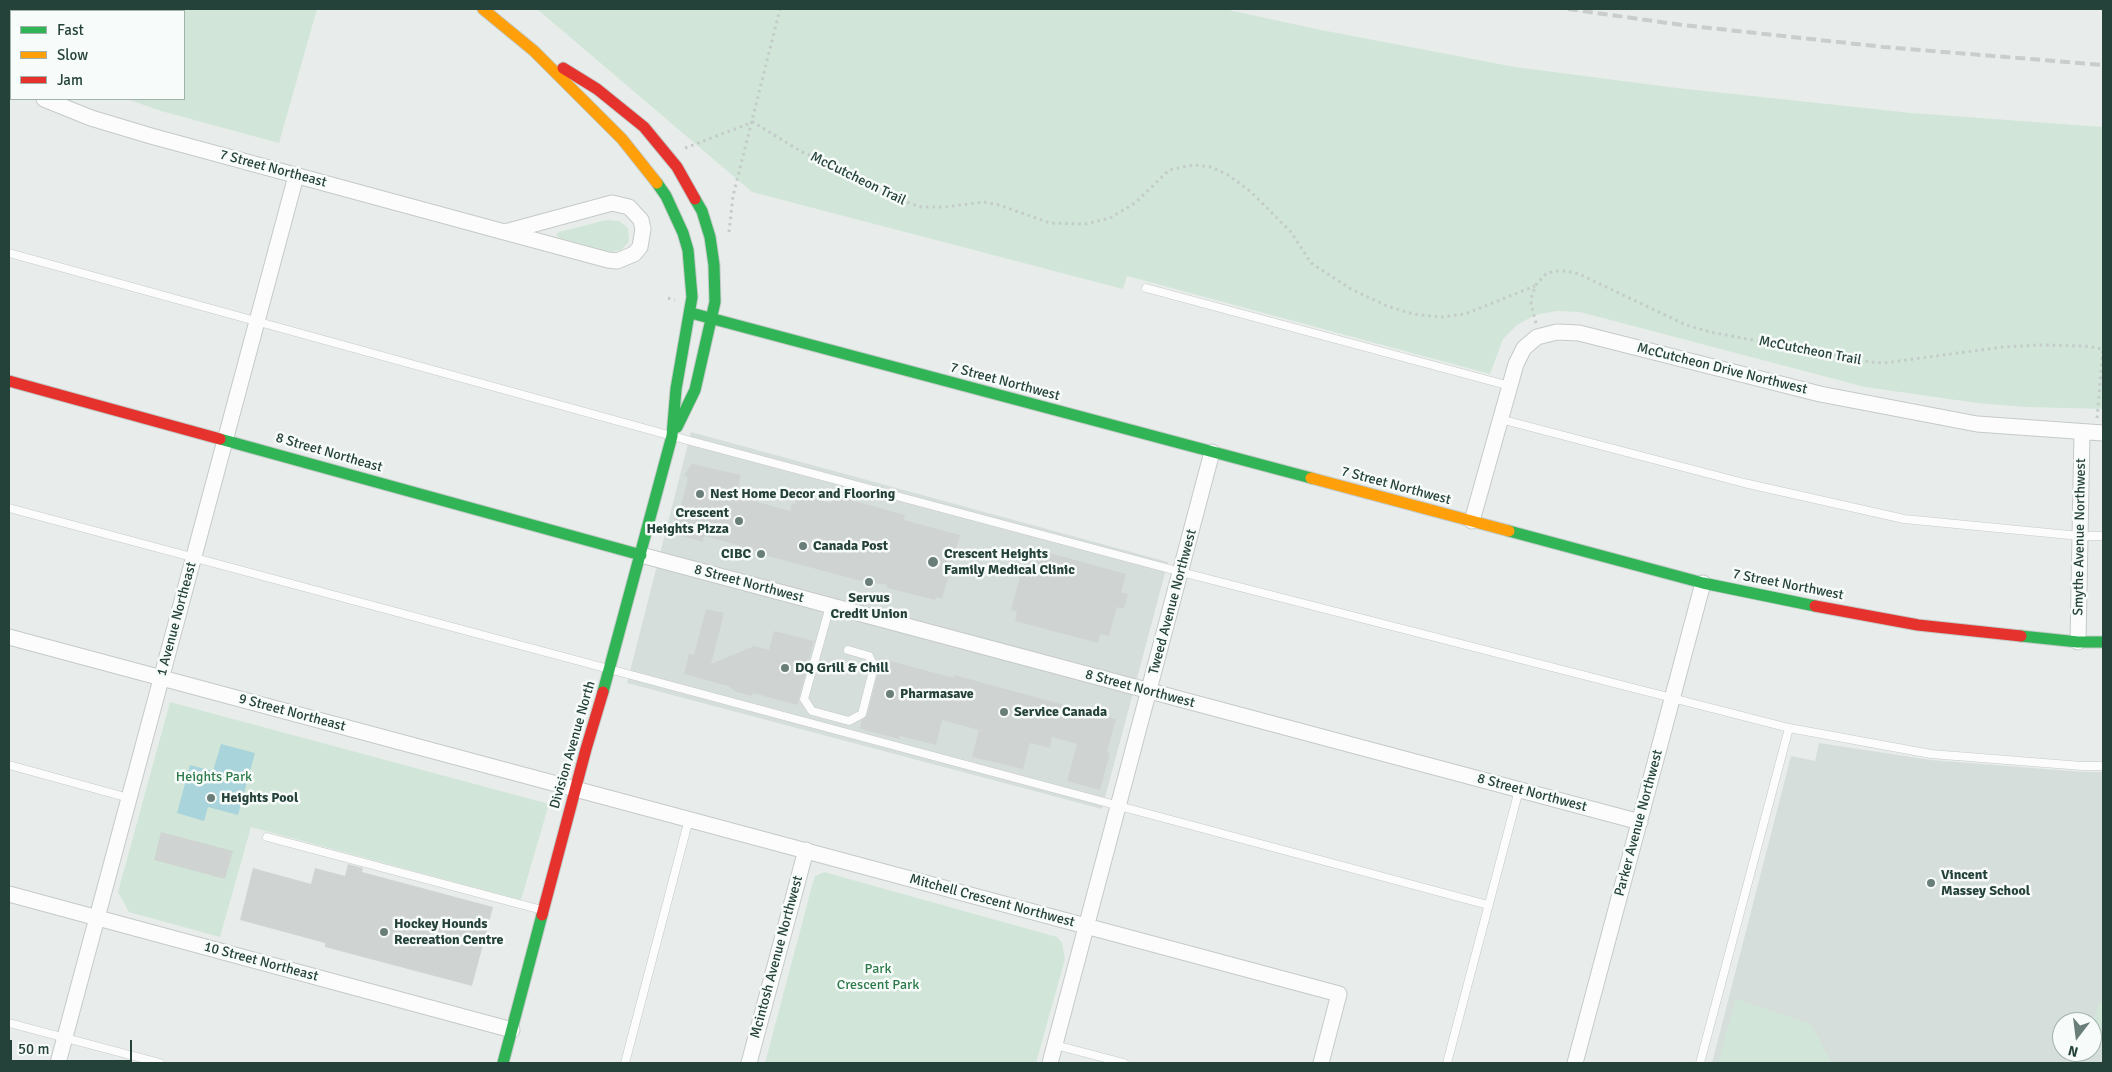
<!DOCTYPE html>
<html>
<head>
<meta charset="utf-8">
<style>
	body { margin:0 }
	#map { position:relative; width:2112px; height:1072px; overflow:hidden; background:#e8edeb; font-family:Signika,sans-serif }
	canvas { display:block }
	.frame { position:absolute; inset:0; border:10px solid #24423a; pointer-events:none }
	.legend { position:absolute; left:10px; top:10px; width:175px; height:90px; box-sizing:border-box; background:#f7fbf9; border:1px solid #a3b1ad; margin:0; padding:6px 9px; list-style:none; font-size:15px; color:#24423a }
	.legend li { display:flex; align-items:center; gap:10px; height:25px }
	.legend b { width:25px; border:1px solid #a3b1ad }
	.north { position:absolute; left:2052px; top:1012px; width:50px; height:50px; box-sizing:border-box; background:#f7fbf9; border:1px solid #a3b1ad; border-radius:50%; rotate:195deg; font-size:14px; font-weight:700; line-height:20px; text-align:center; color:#24423a }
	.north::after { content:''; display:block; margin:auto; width:18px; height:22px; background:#697e78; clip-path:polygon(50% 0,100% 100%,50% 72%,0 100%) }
	.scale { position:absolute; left:10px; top:1040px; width:122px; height:22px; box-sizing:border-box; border:2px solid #24423a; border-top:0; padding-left:6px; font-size:15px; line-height:18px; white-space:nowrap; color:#24423a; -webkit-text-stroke:4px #f7fbf9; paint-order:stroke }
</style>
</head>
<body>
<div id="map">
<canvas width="2112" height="1072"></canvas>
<div class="frame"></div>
<ul class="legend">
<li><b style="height:6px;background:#30b455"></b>Fast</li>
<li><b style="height:6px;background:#ff9f0a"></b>Slow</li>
<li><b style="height:6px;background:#e5322d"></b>Jam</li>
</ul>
<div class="north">N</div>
<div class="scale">50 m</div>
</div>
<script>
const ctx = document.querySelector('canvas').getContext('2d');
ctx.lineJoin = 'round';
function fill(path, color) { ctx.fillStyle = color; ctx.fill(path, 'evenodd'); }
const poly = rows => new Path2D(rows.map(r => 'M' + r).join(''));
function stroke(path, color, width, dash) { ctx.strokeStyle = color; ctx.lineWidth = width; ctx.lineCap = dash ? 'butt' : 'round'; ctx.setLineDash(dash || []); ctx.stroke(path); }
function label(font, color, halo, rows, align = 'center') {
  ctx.font = font + ' Signika,sans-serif'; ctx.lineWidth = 5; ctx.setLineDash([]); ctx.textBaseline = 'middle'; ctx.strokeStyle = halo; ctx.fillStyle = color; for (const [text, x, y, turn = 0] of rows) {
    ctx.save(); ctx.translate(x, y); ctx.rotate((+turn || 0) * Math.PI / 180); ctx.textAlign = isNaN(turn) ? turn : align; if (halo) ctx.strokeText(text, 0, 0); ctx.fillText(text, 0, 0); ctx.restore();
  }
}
fill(poly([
	[691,432,1168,562,1102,809,627,683],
	[1819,743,1931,760,2084,772,2103,772,2103,1063,1712,1063,1791,756,1815,761],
	[2062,1022,2092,1022,2092,1052,2062,1052]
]), '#d6dedb');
fill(poly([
	[9,9,317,9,279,143,161,111,127,99,184,99,184,11,11,11,11,51,9,50],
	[537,9,1224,9,1316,29,1515,67,1677,88,1912,113,2103,127,2103,409,2026,407,1977,403,1865,387,1580,312,1556,311,1535,315,1517,325,1503,339,1490,374,1127,276,1123,289,752,192],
	[606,220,619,221,628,228,629,239,628,243,621,250,611,252,559,238,556,235,559,232],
	[170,702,549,804,521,900,251,827,220,937,129,912,118,892],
	[824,872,1057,937,1062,943,1065,959,1036,1063,765,1063,813,882,815,876],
	[2103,998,2103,1048,2095,1035,2093,1023,2097,1008],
	[1736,999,1811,1024,1832,1063,1718,1063]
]), '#d1e6d8');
fill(poly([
	[221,744,255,753,238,815,208,807,204,821,177,813,190,765,213,771]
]), '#a9d4db');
fill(poly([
	[692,464,741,475,736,496,790,511,792,503,795,504,797,494,831,503,833,495,905,515,904,520,960,535,942,599,936,597,935,600,887,588,887,585,857,580,742,549,742,546,704,536,703,542,670,533,677,508,680,510,688,478,684,475],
	[1028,547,1126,574,1121,592,1128,594,1124,609,1117,607,1109,636,1100,634,1098,643,1015,621,1017,612,1011,610],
	[706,609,724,613,711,664,754,646,769,650,774,631,814,641,797,705,753,693,752,696,736,692,728,686,684,674,689,654,694,655],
	[879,658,954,678,954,675,1116,719,1107,752,1110,753,1100,790,1067,781,1077,744,1052,737,1050,748,1030,743,1023,769,972,757,979,730,942,720,936,745,900,736,899,739,860,729,862,720,867,715,879,668],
	[161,832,233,851,225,879,154,860],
	[348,864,363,868,362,872,493,907,472,986,325,947,325,943,240,920,253,868,311,884,315,868,345,876]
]), '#cfd4d2');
const lane = poly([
	[9,253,672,436,1181,572,1789,728,1931,754,2082,766,2103,766],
	[1146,288,1510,386],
	[1500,419,1744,483,1904,519,2080,536,2103,536],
	[9,508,1488,905],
	[830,606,804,699,812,711,849,721,862,714,874,667,869,656,848,650],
	[9,765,129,798],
	[267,837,542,910],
	[9,1023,160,1063],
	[1055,1045,1124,1063],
	[625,1063,689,819],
	[1447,1063,1519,790],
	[1700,1063,1789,728]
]);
const street = poly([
	[9,84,11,85],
	[44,99,91,118,151,136,497,230,608,260,617,261,634,254,640,247,643,229,641,220,629,207,612,203,505,232],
	[1472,521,1516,364,1524,348,1537,337,1557,332,1579,333,1820,394,1977,424,2103,433],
	[641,555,1640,822],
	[9,637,1339,994,1321,1063],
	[2078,642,2082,433],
	[9,894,512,1030],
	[58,1063,296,176],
	[749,1063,806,850],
	[1050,1063,1212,452],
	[1575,1063,1703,583]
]);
const fast = poly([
	[691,313,1311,478],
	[677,427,695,390,715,302,714,265,710,237,702,211,695,199],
	[220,439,641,555],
	[1509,531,1703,583,1815,606],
	[2021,636,2078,642,2103,642],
	[603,692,672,436,676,389,692,297,688,250,683,233,666,196,657,183],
	[503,1063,542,915]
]);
const slow = poly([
	[483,9,534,51,622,139,657,183],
	[1311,478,1509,531]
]);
const jam = poly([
	[563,68,597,89,644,127,677,167,695,199],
	[9,381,220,439],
	[1815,606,1918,625,2021,636],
	[542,915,586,749,603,692]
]);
stroke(lane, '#c5cac8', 9);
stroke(street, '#c5cac8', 17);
stroke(fast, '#c3cbc8', 13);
stroke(slow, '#c3cbc8', 13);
stroke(jam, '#c3cbc8', 13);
stroke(poly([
	[9,20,11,23],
	[685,148,753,122,802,152,846,170,911,204,922,207,945,207,984,202,999,205,1050,223,1085,224,1110,218,1135,203,1169,170,1193,165,1211,167,1228,175,1250,191,1291,232,1311,263,1351,289,1387,306,1413,314,1441,317,1465,314,1535,286],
	[729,232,733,196,780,9],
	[668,298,675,300],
	[1536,323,1531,304,1532,295,1537,283,1546,274,1555,271,1566,271,1579,274,1686,325,1710,332,1870,362,1884,363,2003,347,2040,345,2085,346,2103,349],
	[2097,418,2103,349]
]), '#c3ccca', 3, [2.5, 4]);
stroke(lane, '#fcfcfc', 8);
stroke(street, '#fcfcfc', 15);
stroke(fast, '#30b455', 11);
stroke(slow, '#ff9f0a', 11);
stroke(jam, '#e5322d', 11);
stroke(poly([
	[1568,9,1682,25,1884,47,2103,65]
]), '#c9cdcc', 4, [10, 5]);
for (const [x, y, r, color] of [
	[700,494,5,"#697e78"],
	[739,521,5,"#697e78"],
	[803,546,5,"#697e78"],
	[761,554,5,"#697e78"],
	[933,562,6,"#697e78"],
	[869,582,5,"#697e78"],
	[785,668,5,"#697e78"],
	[890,694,5,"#697e78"],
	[1004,712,5,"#697e78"],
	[211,798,5,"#697e78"],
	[1931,883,5,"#697e78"],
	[384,932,5,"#697e78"]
]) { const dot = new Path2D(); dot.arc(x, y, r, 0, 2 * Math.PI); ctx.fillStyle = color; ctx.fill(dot); stroke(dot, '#f7fbf9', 2); }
label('14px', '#24423a', '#f7fbf9', [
	["7 Street Northeast",273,169,15],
	["McCutcheon Trail",858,179,26],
	["McCutcheon Trail",1810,351,11],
	["McCutcheon Drive Northwest",1722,369,14],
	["7 Street Northwest",1005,382,15],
	["8 Street Northeast",329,453,16],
	["7 Street Northwest",1396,486,15],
	["Smythe Avenue Northwest",2080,537,-89],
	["8 Street Northwest",749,584,15],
	["7 Street Northwest",1788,585,11],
	["Tweed Avenue Northwest",1173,602,-75],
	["1 Avenue Northeast",177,619,-75],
	["8 Street Northwest",1140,689,15],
	["9 Street Northeast",292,713,15],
	["Division Avenue North",573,745,-74],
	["8 Street Northwest",1532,793,15],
	["Parker Avenue Northwest",1639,823,-75],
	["Mitchell Crescent Northwest",992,901,15],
	["Mcintosh Avenue Northwest",777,957,-75],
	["10 Street Northeast",261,962,15]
]);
label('bold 14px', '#24423a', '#f7fbf9', [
	["Nest Home Decor and Flooring",710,494],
	["Crescent",729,513,"right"],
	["Heights Pizza",729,529,"right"],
	["Canada Post",813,546],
	["CIBC",751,554,"right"],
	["Crescent Heights",944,554],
	["Family Medical Clinic",944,570],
	["Servus",869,598,"center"],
	["Credit Union",869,614,"center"],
	["DQ Grill & Chill",795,668],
	["Pharmasave",900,694],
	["Service Canada",1014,712],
	["Heights Pool",221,798],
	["Vincent",1941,875],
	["Massey School",1941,891],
	["Hockey Hounds",394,924],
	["Recreation Centre",394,940]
], 'left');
label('14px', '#2d7a4b', '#f7fbf9', [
	["Heights Park",214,777],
	["Park",878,969],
	["Crescent Park",878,985]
]);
</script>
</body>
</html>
